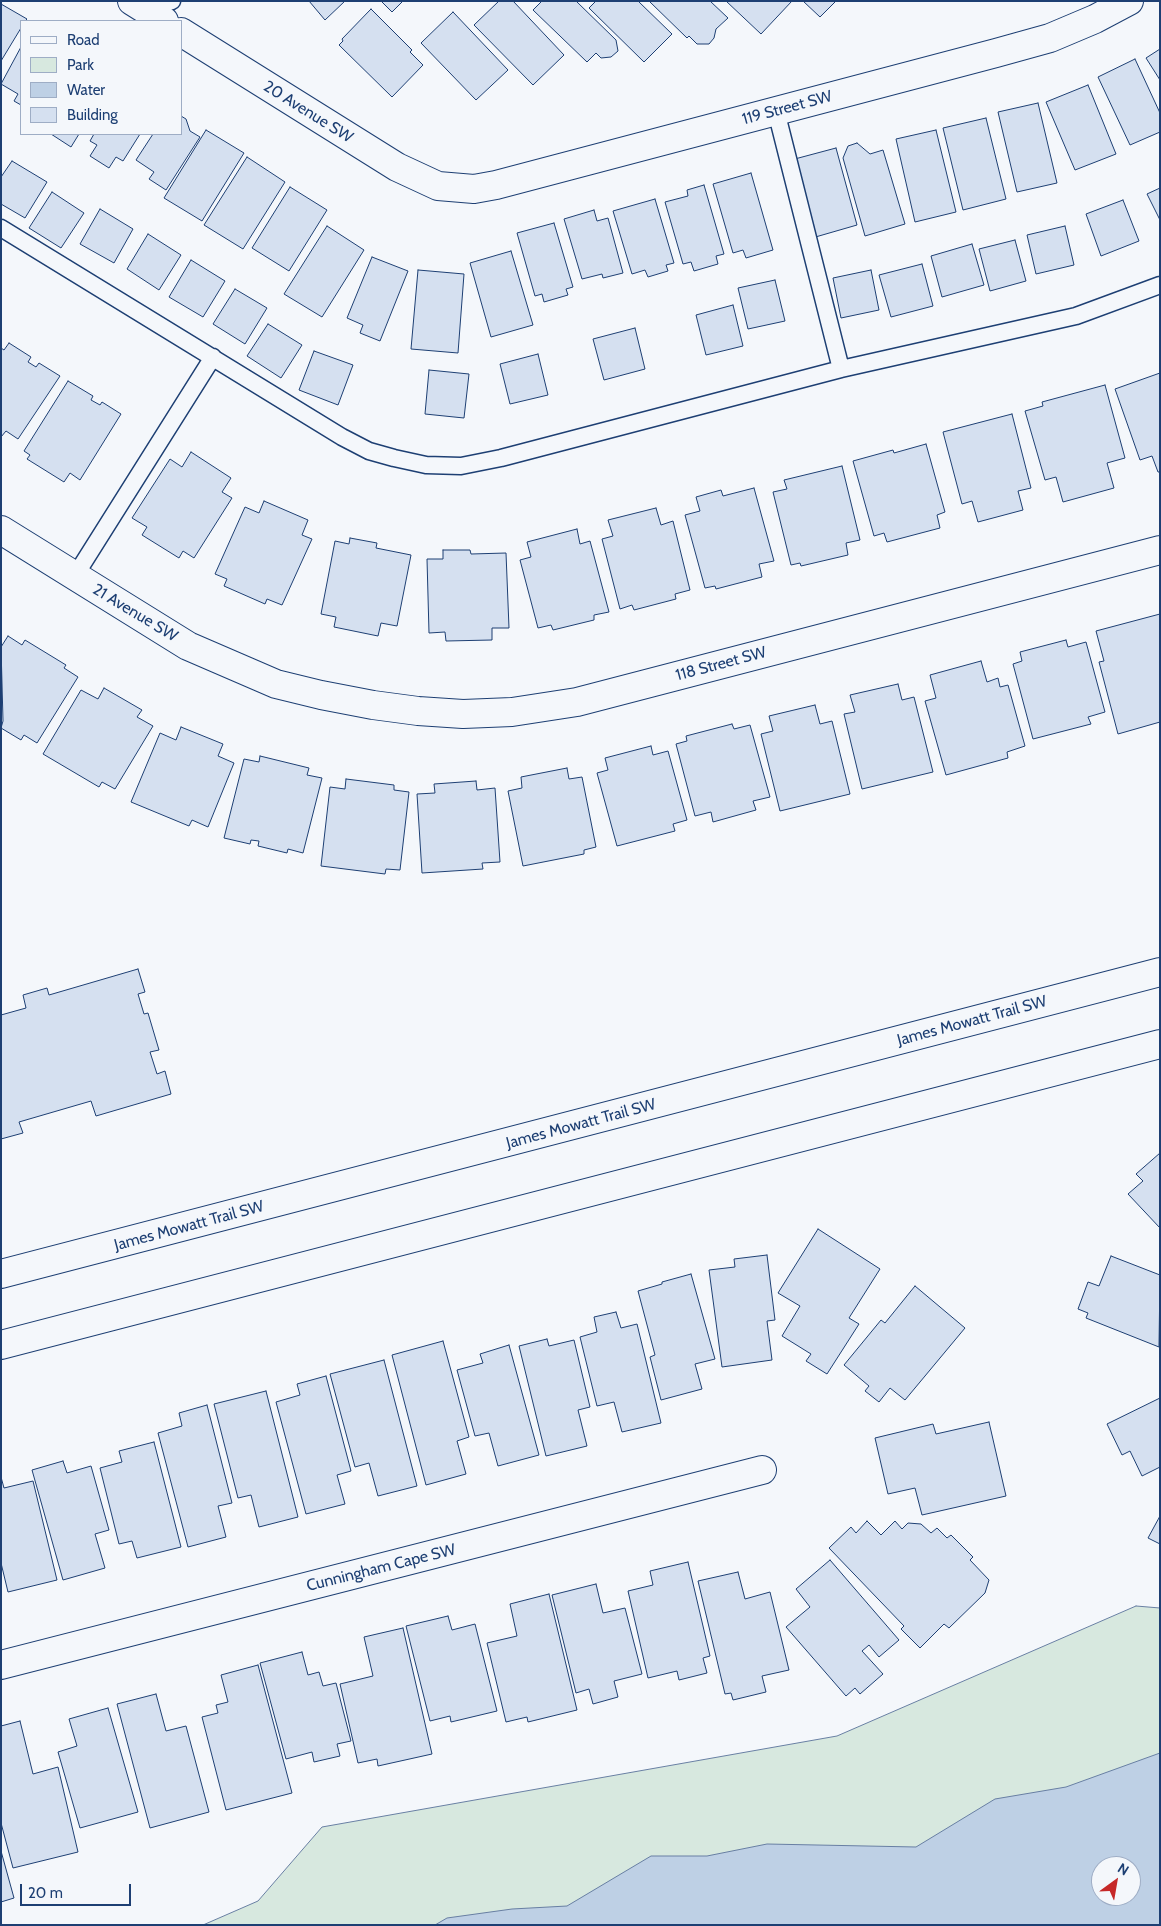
<!DOCTYPE html>
<html>
<head>
<meta charset="utf-8">
<style>
	body { margin:0 }
	#map { position:relative; width:1161px; height:1926px; overflow:hidden; background:#f4f7fb; font-family:Cabin,sans-serif }
	canvas { display:block }
	.frame { position:absolute; inset:0; border:2px solid #1d3f73; pointer-events:none }
	.legend { position:absolute; left:20px; top:20px; width:162px; height:115px; box-sizing:border-box; background:#f4f7fb; border:1px solid #9eadc5; margin:0; padding:6px 9px; list-style:none; font-size:15px; color:#1d3f73 }
	.legend li { display:flex; align-items:center; gap:10px; height:25px }
	.legend b { width:25px; border:1px solid #9eadc5 }
	.north { position:absolute; left:1091px; top:1856px; width:50px; height:50px; box-sizing:border-box; background:#f4f7fb; border:1px solid #9eadc5; border-radius:50%; rotate:32deg; font-size:14px; font-weight:700; line-height:20px; text-align:center; color:#1d3f73 }
	.north::after { content:''; display:block; margin:auto; width:18px; height:22px; background:#c62828; clip-path:polygon(50% 0,100% 100%,50% 72%,0 100%) }
	.scale { position:absolute; left:20px; top:1884px; width:111px; height:22px; box-sizing:border-box; border:2px solid #1d3f73; border-top:0; padding-left:6px; font-size:15px; line-height:18px; white-space:nowrap; color:#1d3f73; -webkit-text-stroke:4px #f4f7fb; paint-order:stroke }
</style>
</head>
<body>
<div id="map">
<canvas width="1161" height="1926"></canvas>
<div class="frame"></div>
<ul class="legend">
<li><b style="height:6px;background:#f4f7fb"></b>Road</li>
<li><b style="height:14px;background:#d7e8df"></b>Park</li>
<li><b style="height:14px;background:#bed0e5"></b>Water</li>
<li><b style="height:14px;background:#d5e0f0"></b>Building</li>
</ul>
<div class="north">N</div>
<div class="scale">20 m</div>
</div>
<script>
const ctx = document.querySelector('canvas').getContext('2d');
ctx.lineJoin = 'round';
function fill(path, color) { ctx.fillStyle = color; ctx.fill(path, 'evenodd'); }
const poly = rows => new Path2D(rows.map(r => 'M' + r).join(''));
function stroke(path, color, width, dash) { ctx.strokeStyle = color; ctx.lineWidth = width; ctx.lineCap = dash ? 'butt' : 'round'; ctx.setLineDash(dash || []); ctx.stroke(path); }
function label(font, color, halo, rows, align = 'center') {
  ctx.font = font + ' Cabin,sans-serif'; ctx.lineWidth = 4; ctx.setLineDash([]); ctx.textBaseline = 'middle'; ctx.strokeStyle = halo; ctx.fillStyle = color; for (const [text, x, y, turn = 0] of rows) {
    ctx.save(); ctx.translate(x, y); ctx.rotate((+turn || 0) * Math.PI / 180); ctx.textAlign = isNaN(turn) ? turn : align; if (halo) ctx.strokeText(text, 0, 0); ctx.fillText(text, 0, 0); ctx.restore();
  }
}
const green = poly([
	[1136,1606,1160,1608,1160,1925,203,1925,258,1901,322,1827,837,1736,1136,1606],
	[1101,1866,1131,1866,1131,1896,1101,1896,1101,1866]
]);
fill(green, '#d7e8df');
stroke(green, '#687fa3', 1);
const water = poly([
	[1160,1753,1160,1925,435,1925,447,1918,512,1909,567,1906,651,1856,707,1856,767,1844,916,1847,995,1799,1066,1787,1160,1753],
	[1101,1866,1131,1866,1131,1896,1101,1896,1101,1866]
]);
fill(water, '#bed0e5');
stroke(water, '#687fa3', 1);
const building = poly([
	[309,1,345,1,325,20,309,1],
	[381,1,403,1,392,12,381,1],
	[499,1,513,1,564,55,533,85,474,25,499,1],
	[542,1,576,1,616,40,618,51,611,57,601,58,596,53,587,62,533,10,542,1],
	[596,1,638,1,672,34,644,62,589,8,596,1],
	[649,1,710,1,728,18,716,29,714,38,709,44,697,44,689,36,687,38,649,1],
	[726,1,792,1,761,34,726,1],
	[803,1,836,1,820,17,803,1],
	[1,4,27,19,25,21,21,21,21,28,1,61,1,4],
	[371,9,412,50,410,52,423,65,392,97,339,45,343,41,342,39,371,9],
	[453,12,508,70,476,100,421,43,453,12],
	[21,47,21,105,14,101,18,94,1,84,21,47],
	[1160,49,1160,80,1146,58,1160,49],
	[1135,59,1160,113,1160,132,1130,145,1098,77,1135,59],
	[1088,85,1116,154,1075,170,1046,102,1088,85],
	[1038,103,1057,183,1017,192,998,112,1038,103],
	[181,116,186,119,190,131,200,137,166,190,149,179,154,172,136,160,153,134,181,134,181,116],
	[986,118,1006,199,963,210,943,128,986,118],
	[206,130,244,153,202,221,164,198,206,130],
	[936,130,956,212,915,222,896,139,936,130],
	[51,134,79,134,71,147,51,134],
	[94,134,140,134,123,161,116,157,109,168,90,156,97,145,90,141,94,134],
	[857,143,870,154,883,150,905,224,865,236,843,158,848,146,857,143],
	[836,148,857,225,812,238,791,160,836,148],
	[247,157,285,182,243,249,204,225,247,157],
	[12,161,47,182,25,218,1,204,1,177,12,161],
	[751,173,773,250,746,258,743,250,733,253,713,184,751,173],
	[704,185,724,254,716,256,718,264,694,271,691,262,683,264,665,202,688,196,687,190,704,185],
	[290,187,327,210,289,271,252,248,290,187],
	[1160,188,1160,220,1147,194,1160,188],
	[52,192,84,213,61,248,29,228,52,192],
	[655,199,674,263,666,265,668,271,648,277,645,270,632,274,613,211,655,199],
	[1123,200,1139,241,1101,256,1086,214,1123,200],
	[100,209,133,229,114,263,80,244,100,209],
	[594,210,597,221,608,218,623,273,603,278,602,274,582,279,564,219,594,210],
	[554,223,573,287,566,289,568,295,544,302,542,294,535,296,517,233,554,223],
	[327,226,364,250,322,317,284,294,327,226],
	[1065,226,1074,265,1036,274,1027,235,1065,226],
	[148,234,181,255,159,290,127,269,148,234],
	[1015,240,1026,281,990,291,979,249,1015,240],
	[972,244,984,285,942,297,931,256,972,244],
	[511,251,533,325,491,337,470,263,511,251],
	[372,257,408,271,380,341,360,333,363,325,347,318,372,257],
	[191,260,225,281,203,317,169,297,191,260],
	[922,264,933,306,891,317,879,275,922,264],
	[418,270,464,274,458,353,411,349,418,270],
	[871,270,879,310,841,318,833,278,871,270],
	[775,280,785,321,748,329,738,288,775,280],
	[235,289,267,308,245,344,213,324,235,289],
	[733,305,743,346,706,355,696,315,733,305],
	[268,324,302,345,281,378,247,356,268,324],
	[635,328,645,369,604,380,593,339,635,328],
	[9,343,31,357,28,362,36,367,39,363,60,376,18,439,6,431,1,437,1,348,4,350,9,343],
	[314,351,353,365,338,405,299,390,314,351],
	[538,354,548,395,510,404,500,364,538,354],
	[429,370,469,374,464,418,425,414,429,370],
	[1160,373,1160,472,1158,472,1152,456,1140,460,1115,389,1160,373],
	[68,381,93,396,91,400,100,405,102,402,121,414,80,480,70,473,64,482,27,459,30,455,24,451,68,381],
	[1105,385,1125,458,1107,463,1114,488,1063,502,1056,477,1045,480,1025,411,1043,406,1042,402,1105,385],
	[1012,414,1031,488,1018,491,1023,510,978,522,972,501,962,504,943,432,1012,414],
	[926,444,945,512,937,515,940,528,887,542,884,533,874,536,853,461,893,450,894,453,926,444],
	[191,452,231,478,222,492,232,498,194,558,183,551,179,558,142,535,147,527,132,518,170,459,182,467,191,452],
	[842,466,860,540,846,543,848,555,801,566,800,563,791,565,773,492,787,489,784,480,842,466],
	[754,488,774,561,759,564,762,577,716,589,715,586,705,588,685,515,700,511,696,497,721,490,723,496,754,488],
	[264,501,308,520,302,535,312,539,282,605,267,599,265,604,224,586,227,579,215,574,245,507,259,513,264,501],
	[656,508,661,525,673,521,690,590,675,594,676,599,634,610,632,605,620,609,602,539,613,536,608,520,656,508],
	[577,529,580,544,590,541,609,612,594,615,594,620,553,630,551,625,538,628,520,560,531,557,527,542,577,529],
	[350,538,377,543,376,548,411,555,397,626,381,623,378,636,334,627,336,617,321,614,335,541,349,544,350,538],
	[443,550,470,550,471,554,506,553,509,628,492,628,492,640,446,641,445,632,429,633,427,559,443,559,443,550],
	[1160,614,1160,722,1118,734,1099,662,1104,661,1096,631,1160,614],
	[8,636,22,645,25,640,66,665,64,668,78,677,37,743,24,735,21,740,1,728,3,721,1,647,8,636],
	[1066,640,1068,647,1086,642,1105,712,1088,717,1091,724,1033,739,1013,664,1022,661,1020,652,1066,640],
	[981,661,987,682,998,678,1000,687,1008,685,1025,746,1007,752,1008,758,946,775,925,701,936,698,930,675,981,661],
	[898,684,902,700,914,697,933,772,862,789,844,714,855,712,850,695,898,684],
	[104,688,142,710,137,717,153,726,115,789,102,782,99,787,43,754,81,690,98,699,104,688],
	[815,705,820,724,832,721,850,794,780,811,761,734,773,731,769,716,815,705],
	[732,724,734,729,750,725,770,797,753,801,756,810,713,822,711,812,695,816,676,744,687,741,686,736,732,724],
	[181,727,223,744,218,756,234,763,208,827,192,820,189,826,131,802,160,733,176,740,181,727],
	[651,746,653,755,668,751,687,820,673,824,675,831,617,846,597,773,608,770,605,758,651,746],
	[260,756,309,768,307,775,322,778,303,853,288,849,287,853,258,846,259,841,251,840,250,844,224,838,244,759,259,762,260,756],
	[567,768,569,779,582,777,596,847,584,850,584,854,523,866,508,791,522,788,521,777,567,768],
	[346,779,394,785,394,790,409,792,400,870,386,869,385,874,321,866,330,787,345,789,346,779],
	[476,781,477,790,495,788,500,862,482,863,483,869,422,873,417,794,435,793,434,784,476,781],
	[138,969,145,992,138,994,144,1014,148,1013,159,1050,150,1052,157,1074,165,1071,171,1094,96,1116,91,1101,19,1122,23,1133,1,1139,1,1015,26,1008,23,995,47,988,49,995,138,969],
	[1160,1153,1160,1228,1128,1194,1143,1181,1136,1174,1160,1153],
	[818,1229,880,1269,849,1318,859,1324,827,1374,806,1361,811,1354,782,1336,800,1306,778,1293,818,1229],
	[767,1255,775,1320,767,1321,772,1360,722,1367,709,1270,735,1267,734,1259,767,1255],
	[1111,1256,1160,1275,1159,1347,1086,1318,1088,1313,1078,1309,1088,1282,1099,1286,1111,1256],
	[691,1274,715,1359,695,1364,702,1389,661,1400,650,1357,655,1355,638,1291,662,1284,662,1282,691,1274],
	[915,1286,965,1328,905,1400,890,1388,879,1402,865,1391,869,1386,844,1365,881,1320,885,1323,915,1286],
	[616,1312,621,1328,637,1324,661,1423,622,1432,614,1402,597,1406,580,1337,597,1332,594,1317,616,1312],
	[547,1339,549,1346,574,1340,590,1407,578,1410,587,1446,546,1456,519,1346,547,1339],
	[443,1341,469,1437,457,1441,466,1474,426,1485,392,1355,443,1341],
	[509,1345,539,1455,498,1466,489,1433,475,1436,457,1370,483,1363,480,1354,509,1345],
	[384,1360,417,1486,378,1496,369,1463,355,1467,330,1374,384,1360],
	[326,1376,351,1471,337,1475,345,1504,306,1514,276,1402,300,1395,297,1384,326,1376],
	[266,1391,298,1517,259,1527,251,1495,238,1498,214,1404,266,1391],
	[1160,1398,1160,1467,1142,1476,1130,1451,1122,1455,1107,1424,1160,1398],
	[207,1405,232,1503,218,1506,226,1537,188,1547,158,1433,182,1426,179,1413,207,1405],
	[989,1422,1006,1496,922,1515,915,1488,888,1494,875,1438,933,1424,936,1434,989,1422],
	[154,1442,181,1547,137,1558,132,1541,119,1544,100,1468,122,1462,119,1451,154,1442],
	[63,1461,67,1473,91,1466,109,1530,95,1534,105,1568,63,1580,32,1470,63,1461],
	[1,1477,4,1488,33,1481,57,1580,8,1592,1,1563,1,1477],
	[1160,1516,1160,1544,1148,1538,1160,1516],
	[867,1521,881,1535,895,1521,902,1529,908,1523,921,1524,931,1533,937,1528,947,1538,951,1535,973,1557,970,1560,989,1580,985,1593,949,1628,944,1624,920,1648,901,1629,904,1626,829,1548,851,1527,856,1533,867,1521],
	[830,1560,899,1640,879,1657,869,1645,862,1651,883,1674,860,1694,855,1688,846,1696,786,1627,810,1607,796,1589,830,1560],
	[688,1562,710,1656,703,1658,707,1673,679,1680,677,1671,648,1678,628,1591,653,1585,650,1571,688,1562],
	[738,1572,745,1599,770,1592,789,1670,762,1676,766,1692,733,1700,731,1693,725,1694,698,1581,738,1572],
	[596,1584,603,1613,625,1608,642,1674,614,1681,618,1697,593,1704,589,1689,576,1693,552,1595,596,1584],
	[549,1594,577,1710,528,1722,527,1717,506,1722,487,1643,517,1636,510,1604,549,1594],
	[448,1616,452,1630,475,1624,497,1711,451,1722,450,1716,430,1721,406,1626,448,1616],
	[403,1628,432,1754,378,1766,377,1759,358,1763,340,1684,373,1676,364,1637,403,1628],
	[302,1652,308,1675,319,1672,323,1686,336,1683,351,1741,337,1744,340,1756,314,1762,312,1752,286,1759,260,1663,302,1652],
	[258,1665,292,1793,226,1810,202,1717,218,1713,216,1705,228,1702,221,1675,258,1665],
	[156,1694,166,1731,186,1726,209,1812,150,1828,117,1704,156,1694],
	[108,1708,138,1812,80,1828,58,1752,77,1746,69,1719,108,1708],
	[20,1721,33,1774,58,1767,78,1852,13,1868,1,1823,1,1726,20,1721],
	[1,1851,14,1898,1,1902,1,1851]
]);
fill(building, '#d5e0f0');
stroke(building, '#1d3f73', 1);
const lane = poly([
	[144,9,172,1],
	[776,111,841,369],
	[1,228,342,437,369,451,394,458,426,465,461,466,501,458,841,369,1076,316,1160,285],
	[75,576,213,357]
]);
const street = poly([
	[132,1,164,21],
	[181,32,397,167,438,186,474,189,496,185,996,53,1050,38,1095,19,1129,1],
	[1,530,188,646,276,684,321,695,373,705,418,711,463,714,512,712,577,702,1160,550],
	[1,1665,762,1470]
]);
const secondary = poly([
	[1,1274,1160,972],
	[1,1345,1160,1044]
]);
stroke(lane, '#1d3f73', 19);
stroke(street, '#1d3f73', 30);
stroke(secondary, '#1d3f73', 30);
stroke(lane, '#f4f7fb', 16);
stroke(street, '#f4f7fb', 28);
stroke(secondary, '#f4f7fb', 28);
label('16px', '#1d3f73', '#f4f7fb', [
	["119 Street SW",787,108,-15],
	["20 Avenue SW",308,112,32],
	["21 Avenue SW",135,613,31],
	["118 Street SW",721,664,-15],
	["James Mowatt Trail SW",972,1021,-15],
	["James Mowatt Trail SW",581,1124,-15],
	["James Mowatt Trail SW",189,1226,-15],
	["Cunningham Cape SW",381,1568,-14]
]);
</script>
</body>
</html>
